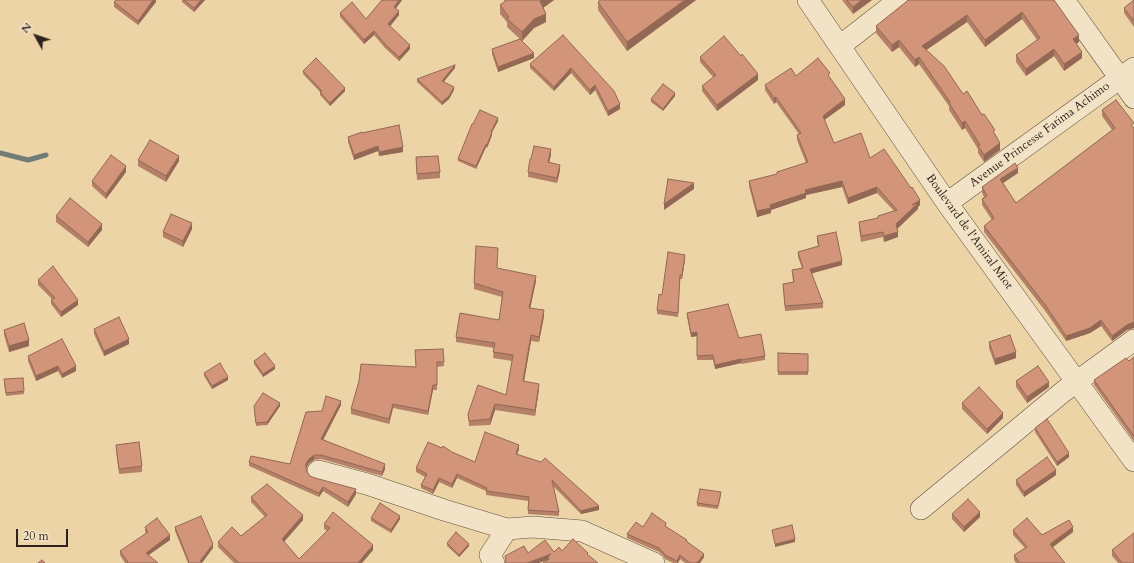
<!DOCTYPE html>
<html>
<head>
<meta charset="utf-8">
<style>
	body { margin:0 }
	#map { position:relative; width:1134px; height:563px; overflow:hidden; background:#ecd4a7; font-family:Cardo,serif }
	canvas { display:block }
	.north { position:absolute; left:16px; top:16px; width:40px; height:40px; -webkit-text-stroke:3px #f3e3c6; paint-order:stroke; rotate:310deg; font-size:11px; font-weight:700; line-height:16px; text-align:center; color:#30231d }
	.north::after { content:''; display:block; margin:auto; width:14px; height:18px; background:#30231d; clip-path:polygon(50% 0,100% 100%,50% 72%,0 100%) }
	.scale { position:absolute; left:16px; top:529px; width:52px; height:18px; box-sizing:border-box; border:2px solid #30231d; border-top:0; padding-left:5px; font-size:12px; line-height:14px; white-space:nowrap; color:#30231d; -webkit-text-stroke:3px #f3e3c6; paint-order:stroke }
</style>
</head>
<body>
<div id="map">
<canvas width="1134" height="563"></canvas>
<div class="north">N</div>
<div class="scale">20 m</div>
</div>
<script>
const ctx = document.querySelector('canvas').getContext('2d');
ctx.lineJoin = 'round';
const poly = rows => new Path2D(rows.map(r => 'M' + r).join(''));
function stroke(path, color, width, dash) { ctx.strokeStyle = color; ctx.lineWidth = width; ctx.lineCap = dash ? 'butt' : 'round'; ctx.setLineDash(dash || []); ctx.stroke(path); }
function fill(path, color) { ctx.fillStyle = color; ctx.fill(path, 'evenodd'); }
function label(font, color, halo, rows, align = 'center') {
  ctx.font = font + ' Cardo,serif'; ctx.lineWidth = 3; ctx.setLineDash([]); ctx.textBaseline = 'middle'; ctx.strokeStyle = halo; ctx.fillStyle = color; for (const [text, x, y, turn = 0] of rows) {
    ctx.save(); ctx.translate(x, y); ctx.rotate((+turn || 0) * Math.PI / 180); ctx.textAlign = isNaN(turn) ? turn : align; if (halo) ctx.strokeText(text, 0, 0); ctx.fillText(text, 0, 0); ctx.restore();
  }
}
stroke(poly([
	[0,153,28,160,46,155]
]), '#707c75', 5);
const minor = poly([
	[808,0,947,203,1134,461],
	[1064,0,1134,98],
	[840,46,899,0],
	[947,203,1134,68],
	[318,471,367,484,444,510,507,529,533,527,582,531,654,563],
	[921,509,1064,391,1134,340],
	[494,563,490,555,507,529]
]);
stroke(minor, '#5f4f40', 22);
stroke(minor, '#f3e3c6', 21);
fill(poly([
	[156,0,156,2,138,25,114,7,114,2],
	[182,0,205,0,194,12,182,2],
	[382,0,402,0,396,8,399,15,390,26,410,49,399,61,385,48,374,35,364,44,340,17,340,13,366,19],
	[504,0,554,0,543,8,546,22,534,28,522,41,507,27,507,22,500,14,500,5,505,2],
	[600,0,696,0,627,51,598,10,598,2],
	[842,0,872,0,853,14],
	[1054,0,1079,42,1076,44,1082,58,1064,71,1054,56,1026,76,1016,62,1016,55,1037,40,1022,19,985,47,967,22,926,50,963,94,995,134,1000,150,984,162,978,153,978,149,965,128,962,130,949,110,949,106,919,64,915,67,899,47,892,52,876,33,876,26,906,2],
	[1134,0,1134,27,1124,13,1124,8],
	[563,35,620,109,608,116,595,90,590,95,571,73,554,91,530,68,530,64],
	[492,49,534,58,498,72,492,54],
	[700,57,758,80,717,111,702,91,702,86,713,77,700,62],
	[455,68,443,82,454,90,449,99,442,105,417,82,417,79],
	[303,71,345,91,330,106,320,95,320,92,303,74],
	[796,76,830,78,845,105,824,120,834,143,870,158,920,205,918,207,918,209,897,229,898,237,884,242,883,237,861,242,859,228,859,222,878,218,878,216,894,211,877,193,848,204,842,187,806,195,806,198,771,210,771,213,757,217,749,186,749,181,777,174,777,172,806,163,797,140,797,135,799,134,776,102,774,104,765,90,765,85],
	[675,96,663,111,651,102,651,99],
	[1102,110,1134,128,1134,328,1127,330,1112,341,1101,326,1090,333,1066,341,1046,312,984,232,984,226,992,220,982,205,982,199,984,197,982,193,982,187,1018,173,1003,183,1016,203,1112,130,1102,116],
	[498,121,492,132,492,135,487,148,486,147,476,169,458,161,458,159,473,124],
	[362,133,403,152,379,156,378,151,354,160,348,142,348,137],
	[551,155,549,162,560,170,557,183,528,177,528,172],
	[416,157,440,172,440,178,417,180],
	[138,160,179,161,166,182,138,166],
	[126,172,106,199,92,186,92,181],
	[56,216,102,230,88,247,56,222],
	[192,229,183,247,163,237,163,232],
	[817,236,842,265,811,273,823,303,823,308,785,311,783,284,793,282,792,270,802,268,798,257,798,252,818,246,817,241],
	[685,259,682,279,680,279,678,317,657,314,657,310,662,295],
	[497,268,536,281,530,308,544,316,539,342,531,341,524,381,539,389,535,416,495,410,490,425,469,426,468,414,506,395,512,361,493,358,494,348,456,342,456,337,499,320,502,297,474,289,474,283],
	[38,280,78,305,61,317,51,304,51,300,52,299,38,285],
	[687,313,739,338,765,356,765,360,741,364,741,363,715,369,713,360,697,360,697,336,691,337,687,317],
	[94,329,129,344,104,356,94,334],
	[4,330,29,346,9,352,4,335],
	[989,342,1016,358,995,365,989,348],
	[443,349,444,366,437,367,437,390,433,390,428,415,393,408,389,424,351,414,351,409],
	[778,353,808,354,808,375,778,375],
	[28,356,76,371,62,378,58,371,36,381,28,361],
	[1134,357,1134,441,1094,385,1094,380,1129,361],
	[254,361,275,369,263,377,254,364],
	[204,373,228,380,212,389,204,376],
	[1016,381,1049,387,1027,403,1016,387],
	[4,382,24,391,24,394,6,396],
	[962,403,1003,418,987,434,962,409],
	[341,405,323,440,385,469,382,476,321,459,314,460,309,463,306,470,310,476,315,478,356,494,348,507,323,491,319,497,249,466,249,462,290,464,322,411],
	[280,406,267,425,256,426,254,409],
	[1035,428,1069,457,1057,466,1035,432],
	[116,445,142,466,142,472,119,474,116,450],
	[519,449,517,454,599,510,581,514,553,486,559,512,559,516,528,514,528,501,486,495,486,491,457,478,452,488,439,482,433,494,421,488,421,485,425,477,416,472,416,468,452,452,475,462],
	[1056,475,1024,497,1016,485,1016,480],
	[721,495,718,509,697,506,697,503],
	[251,497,303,520,284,542,299,559,327,531,324,529,324,524,373,550,362,563,234,563,218,547,218,542,241,536,265,517,251,502],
	[952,514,980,517,964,532,952,519],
	[371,518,400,519,391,533,371,521],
	[145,527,170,540,148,555,158,563,125,563,120,555,120,551,146,534,145,531],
	[175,527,213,548,188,563,175,531],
	[643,527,666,527,687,541,704,557,700,563,685,563,680,559,678,563,673,563,665,559,663,556,659,552,627,538,627,534],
	[1013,530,1042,535,1073,532,1053,547,1065,563,1016,563,1014,560,1014,555,1025,548,1013,535],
	[447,543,469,546,459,557,447,546],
	[1112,550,1134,563,1118,563,1112,556]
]), '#b58068');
fill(poly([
	[153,0,156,0,156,2,138,25,138,21],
	[201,0,205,0,194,12,194,8],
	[399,0,402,0,394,11,394,7],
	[542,0,554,0,540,10,540,1],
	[685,0,696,0,627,51,627,42],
	[862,0,872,0,853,14,853,7],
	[399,11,399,15,388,29,388,24],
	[1022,12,1022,19,985,47,985,40],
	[546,14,546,22,534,28,522,41,522,32,534,19],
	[967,15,967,22,922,53,922,46],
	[374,31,374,35,364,44,364,40],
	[1079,35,1079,42,1073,46,1073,39],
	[899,40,899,47,892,52,892,45],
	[410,45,410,49,399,61,399,57],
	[1054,49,1054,56,1026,76,1026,69],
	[1082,52,1082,58,1064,71,1064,64],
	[534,53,534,58,498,72,498,67],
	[919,57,919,64,915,67,915,60],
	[455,65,455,68,442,84,442,81],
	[571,68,571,73,554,91,554,87],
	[758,74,758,80,717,111,717,105],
	[595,85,595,90,590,95,590,90],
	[454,87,454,90,449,99,442,105,442,102],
	[345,88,345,91,330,106,330,103],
	[675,93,675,96,663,111,663,109],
	[776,97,776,102,774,104,774,98],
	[845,99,845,105,823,121,823,116],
	[620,104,620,109,608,116,608,111],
	[498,118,498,121,491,134,491,132],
	[965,121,965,128,962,130,962,123],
	[492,132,492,135,487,148,487,145],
	[1000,143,1000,150,984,162,984,155],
	[486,144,486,147,476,169,476,166],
	[378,146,378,151,354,160,354,155],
	[403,147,403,152,379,156,379,152],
	[551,149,551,155,548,167,548,162],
	[179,156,179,161,166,182,166,176],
	[560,165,560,170,557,183,557,178],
	[126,166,126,172,106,199,106,194],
	[1018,168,1018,173,1000,185,1000,179],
	[842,181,842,187,806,195,806,198,771,210,771,213,757,217,757,211,770,205,805,190],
	[694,183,694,189,664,210,664,204],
	[877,187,877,193,848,204,848,198],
	[920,200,920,205,918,207,918,209,896,230,896,224,912,205],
	[192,223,192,229,183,247,183,241],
	[102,224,102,230,88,247,88,242],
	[898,232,898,237,884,242,884,236],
	[685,255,685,259,682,279,682,275],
	[842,261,842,265,810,274,810,269],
	[536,276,536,281,529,314,529,308],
	[78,300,78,305,61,317,61,312],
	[544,310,544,316,539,342,539,337],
	[1101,320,1101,326,1090,333,1066,341,1066,336],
	[1134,322,1134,328,1127,330,1112,341,1112,336,1127,325],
	[697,332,697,336,691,337,691,333],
	[531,335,531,341,523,387,523,381],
	[129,339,129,344,104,356,104,351],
	[29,340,29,346,9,352,9,346],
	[1016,352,1016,358,995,365,995,359],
	[741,359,741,363,715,369,715,365],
	[58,366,58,371,36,381,36,376],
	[76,366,76,371,62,378,62,374],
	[275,366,275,369,263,377,263,374],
	[228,377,228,380,212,389,212,386],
	[1049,382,1049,387,1027,403,1027,397],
	[539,384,539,389,535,416,535,410],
	[433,385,433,390,428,415,428,411],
	[341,401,341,405,321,444,321,439],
	[280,403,280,406,267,425,267,422],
	[393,404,393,408,389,424,389,419],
	[495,404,495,410,490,425,490,419],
	[1003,413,1003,418,987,434,987,429],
	[519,445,519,449,516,458,516,454],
	[1069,453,1069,457,1057,466,1057,462],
	[314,455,314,460,309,463,306,468,306,464,309,459],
	[385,464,385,469,382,476,382,472],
	[1056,470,1056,475,1024,497,1024,492],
	[457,474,457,478,452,488,452,484],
	[439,478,439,482,433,494,433,490],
	[323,487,323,491,319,497,319,493],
	[356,489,356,494,348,507,348,502],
	[599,506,599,510,581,514,581,511],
	[980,512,980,517,964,532,964,527],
	[303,515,303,520,282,544,282,539],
	[400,516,400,519,391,533,391,530],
	[1073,527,1073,532,1050,549,1050,544],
	[170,535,170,540,146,557,146,553],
	[795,539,795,542,775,547,775,544],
	[213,544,213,548,202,563,200,561],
	[469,544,469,546,459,557,459,555],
	[373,545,373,550,362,563,358,563],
	[551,554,548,557,548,560,539,563,527,563],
	[704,554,704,557,700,563,697,563],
	[680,555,680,559,678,563,677,563,677,561]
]), '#936855');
const building = poly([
	[116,0,153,0,138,21,114,2,116,0],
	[184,0,201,0,194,8,184,0],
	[382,0,399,0,394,7,399,11,388,24,410,45,399,57,385,44,374,31,364,40,340,13,352,2,366,19,382,0],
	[507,0,542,0,540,1,546,14,534,19,522,32,507,19,509,17,500,5,507,0],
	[600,0,685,0,627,42,598,2,600,0],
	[847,0,862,0,853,7,847,0],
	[908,0,1054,0,1079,35,1073,39,1082,52,1064,64,1054,49,1026,69,1016,55,1040,38,1022,12,985,40,967,15,922,46,944,66,963,94,967,91,982,115,984,114,995,130,993,131,1000,143,984,155,978,146,980,145,965,121,962,123,949,103,950,102,919,57,915,60,899,40,892,45,876,26,906,2,908,0],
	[1134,0,1134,21,1124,8,1134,0],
	[563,35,614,91,620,104,608,111,595,85,590,90,571,68,554,87,530,64,563,35],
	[724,36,741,56,742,54,758,74,717,105,702,86,716,75,700,57,724,36],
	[520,39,534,53,498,67,492,49,520,39],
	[316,58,345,88,330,103,320,92,322,91,303,71,316,58],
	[818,58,830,73,828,75,845,99,823,116,834,143,861,133,870,158,884,149,911,188,912,187,920,200,912,205,918,203,896,224,898,232,884,236,883,232,861,236,859,222,878,218,878,216,897,210,877,187,848,198,842,181,805,190,806,193,770,205,771,208,757,211,749,181,777,174,777,172,808,162,797,135,801,133,776,97,774,98,765,85,791,68,796,76,818,58],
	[455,65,442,81,454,87,449,96,442,102,417,79,455,65],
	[663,84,675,93,663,109,651,99,663,84],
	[1116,100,1134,123,1131,125,1134,128,1134,322,1127,325,1112,336,1101,320,1090,328,1066,336,1046,306,984,226,994,218,982,199,987,196,982,187,1015,163,1018,168,1000,179,1016,203,1115,128,1102,110,1116,100],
	[480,110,498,118,491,132,492,132,487,145,486,144,476,166,458,159,472,124,473,124,480,110],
	[399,125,403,147,379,152,378,146,354,155,348,137,362,132,362,133,399,125],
	[150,140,179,156,166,176,138,160,150,140],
	[534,146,551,149,548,162,560,165,557,178,528,172,530,159,531,159,534,146],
	[111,155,126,166,106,194,92,181,111,155],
	[438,156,440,172,417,174,416,157,438,156],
	[668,179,694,183,664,204,668,179],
	[70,198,102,224,88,242,56,216,70,198],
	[171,214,192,223,183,241,163,232,171,214],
	[836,232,842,261,810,269,823,303,785,306,783,284,794,282,792,270,803,268,798,252,819,246,817,236,836,232],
	[476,246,498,248,497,268,536,276,529,308,544,310,539,337,531,335,523,381,539,384,535,410,495,404,490,419,469,421,468,414,478,385,506,395,513,355,493,352,495,343,456,337,460,313,499,320,503,292,474,283,476,246],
	[668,252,685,255,682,275,680,275,678,313,657,310,659,294,662,295,668,252],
	[53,266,78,300,61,312,51,300,55,298,38,280,53,266],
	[728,304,739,338,761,334,765,356,741,360,741,359,715,365,713,355,697,356,697,332,691,333,687,313,728,304],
	[119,317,129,339,104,351,94,329,119,317],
	[24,323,29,340,9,346,4,330,24,323],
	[1010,335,1016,352,995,359,989,342,1010,335],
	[62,339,76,366,62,374,58,366,36,376,28,356,62,339],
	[443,349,444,362,437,362,437,385,433,385,428,411,393,404,389,419,351,409,359,381,361,364,416,367,415,350,443,349],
	[265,353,275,366,263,374,254,361,265,353],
	[778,353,808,354,808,372,778,372,778,353],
	[1134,357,1134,436,1094,380,1126,358,1129,361,1134,357],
	[220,363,228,377,212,386,204,373,220,363],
	[1038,366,1049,382,1027,397,1016,381,1038,366],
	[23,378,24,391,6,393,4,379,23,378],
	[979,387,1003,413,987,429,962,403,979,387],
	[263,393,280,403,267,422,256,423,254,406,263,393],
	[326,396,341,401,321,439,385,464,382,472,321,455,314,455,309,459,306,464,306,470,310,476,315,478,356,489,348,502,323,487,319,493,249,462,251,456,290,464,306,412,322,411,326,396],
	[1047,419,1069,453,1057,462,1035,428,1047,419],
	[485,432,519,445,516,454,541,462,545,458,599,506,581,511,552,480,559,512,528,510,529,497,486,491,487,488,457,474,452,484,439,478,433,490,421,485,427,474,416,468,428,442,442,448,443,446,452,452,475,462,485,432],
	[139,442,142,466,119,469,116,445,139,442],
	[1047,457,1056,470,1024,492,1016,480,1047,457],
	[267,484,303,515,282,539,299,559,330,528,324,524,333,512,373,545,358,563,239,563,218,542,232,527,241,536,267,515,251,497,267,484],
	[700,489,721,492,718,506,697,503,700,489],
	[968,499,980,512,964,527,952,514,968,499],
	[380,503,400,516,391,530,371,518,380,503],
	[652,513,666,523,665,526,687,540,686,541,704,554,697,563,690,563,680,555,677,561,665,555,663,552,659,548,627,534,636,522,643,527,652,513],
	[201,516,213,544,200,561,202,563,188,563,189,562,175,527,201,516],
	[157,518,170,535,146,553,158,563,127,563,128,562,120,551,148,532,145,527,157,518],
	[1027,518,1042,535,1069,520,1073,527,1050,544,1065,563,1020,563,1014,555,1027,547,1013,530,1027,518],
	[792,525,795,539,775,544,772,530,792,525],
	[456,532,469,544,459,555,447,543,456,532],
	[1134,533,1134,563,1122,563,1112,550,1134,533],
	[573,539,588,553,587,554,598,563,543,563,549,559,548,557,551,554,527,563,505,563,506,560,505,556,524,546,528,553,545,540,554,552,559,547,562,551,573,539],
	[42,560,45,563,38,563,42,560]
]);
fill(building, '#d29579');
stroke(building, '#936855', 1);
label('12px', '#30231d', '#f3e3c6', [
	["Avenue Princesse Fatima Achimo",1040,135,-36],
	["Boulevard de l'Amiral Miot",969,232,54]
]);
</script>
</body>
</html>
